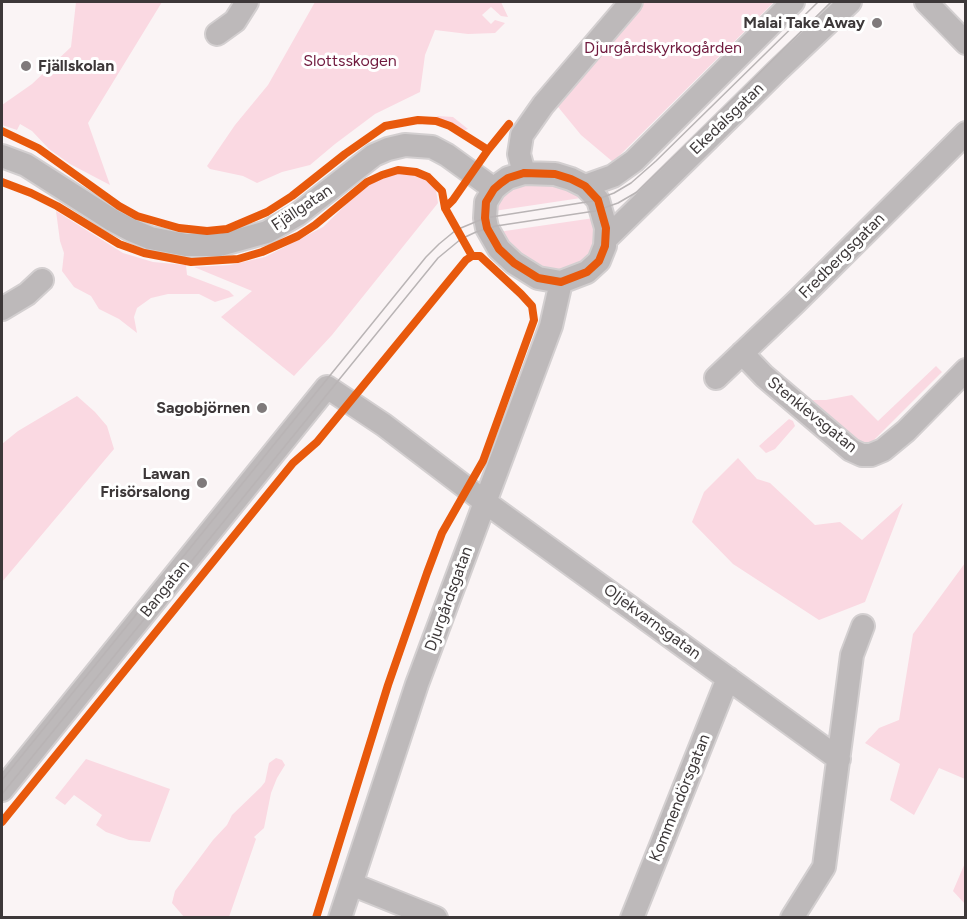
<!DOCTYPE html>
<html>
<head>
<meta charset="utf-8">
<style>
	body { margin:0 }
	#map { position:relative; width:967px; height:919px; overflow:hidden; background:#faf4f5; font-family:Figtree,sans-serif }
	canvas { display:block }
	.frame { position:absolute; inset:0; border:3px solid #3d3839; pointer-events:none }
</style>
</head>
<body>
<div id="map">
<canvas width="967" height="919"></canvas>
<div class="frame"></div>
</div>
<script>
const ctx = document.querySelector('canvas').getContext('2d');
ctx.lineJoin = 'round';
function fill(path, color) { ctx.fillStyle = color; ctx.fill(path, 'evenodd'); }
const poly = rows => new Path2D(rows.map(r => 'M' + r).join(''));
function stroke(path, color, width, dash) { ctx.strokeStyle = color; ctx.lineWidth = width; ctx.lineCap = dash ? 'butt' : 'round'; ctx.setLineDash(dash || []); ctx.stroke(path); }
function label(font, color, halo, rows, align = 'center') {
  ctx.font = font + ' Figtree,sans-serif'; ctx.lineWidth = 6; ctx.setLineDash([]); ctx.textBaseline = 'middle'; ctx.strokeStyle = halo; ctx.fillStyle = color; for (const [text, x, y, turn = 0] of rows) {
    ctx.save(); ctx.translate(x, y); ctx.rotate((+turn || 0) * Math.PI / 180); ctx.textAlign = isNaN(turn) ? turn : align; if (halo) ctx.strokeText(text, 0, 0); ctx.fillText(text, 0, 0); ctx.restore();
  }
}
fill(poly([
	[76,2,162,2,88,123,110,185,70,164,49,149,32,131,20,124,17,130,2,125,2,105,32,84,71,47],
	[315,2,501,2,508,17,501,16,491,7,482,15,491,24,495,20,505,23,495,33,468,34,435,30,425,55,420,92,375,114,335,144,310,165,282,172,257,183,243,176,210,169,207,166,235,125,268,85],
	[644,2,774,2,613,162,581,135,554,102],
	[438,116,453,117,468,129,465,130,429,122],
	[389,174,408,174,428,179,436,190,438,203,332,335,294,376,221,317,252,291,194,267,230,265,265,257,323,227,365,186],
	[524,184,557,186,568,189,581,198,494,211,504,193,514,187],
	[56,211,123,253,153,262,186,265,187,275,229,291,234,296,215,302,199,294,168,294,151,298,137,308,134,317,137,333,119,319,99,309,91,296,74,287,62,271,64,253,60,241],
	[594,218,596,226,594,251,577,267,556,272,536,266,510,246,498,232],
	[936,366,942,372,868,446,864,446,804,400,826,400,852,395,878,421],
	[77,396,95,412,107,426,114,449,2,582,2,444,18,431],
	[789,419,793,421,795,426,775,449,766,453,759,446],
	[738,458,757,479,770,483,815,525,840,522,862,540,903,503,865,602,819,620,733,564,692,522,704,492],
	[965,563,965,779,939,768,914,815,890,800,900,764,865,743,879,728,899,720,913,634],
	[276,758,282,760,285,765,277,778,271,793,264,828,254,837,256,839,229,917,184,917,172,903,175,891,213,840,227,825,232,815,261,787,265,782,269,763],
	[86,759,170,789,150,842,129,840,106,832,96,825,102,815,74,795,65,805,55,798],
	[965,863,966,904,965,904,953,891]
]), '#fad9e2');
const minor = poly([
	[926,2,966,43],
	[217,34,235,21,247,2],
	[2,156,26,165,112,220,131,230,150,238,186,245,220,245,267,232,297,215,374,155,388,149,405,145,432,147,447,155,494,189],
	[524,173,555,174,571,179,585,186,598,200,606,228,605,246,599,261,587,272,561,282,538,278,514,263,499,249,487,228,485,218,486,202,494,189,501,183,508,178,524,173],
	[524,173,519,154,522,135,543,105,631,2],
	[585,186,613,176,634,161,793,2],
	[606,239,777,71,850,2],
	[2,309,27,294,42,280],
	[742,353,764,376,851,450,862,455,871,455,883,450,906,431,966,370],
	[716,378,796,302,966,133],
	[2,790,327,387,384,425,485,502,839,759],
	[351,884,436,918],
	[340,918,417,684,551,326,561,282],
	[632,918,728,678],
	[792,918,824,867,852,655,863,626]
]);
stroke(minor, '#d3cfd0', 26);
stroke(minor, '#bdb9ba', 22);
stroke(poly([
	[2,780,426,257,439,244,456,230,485,218,593,201,614,193,631,183,656,161,818,2],
	[2,794,438,258,461,239,476,232,496,226,595,211,618,203,637,192,735,97,831,2]
]), '#b9b4b5', 1.5);
stroke(poly([
	[2,131,38,148,119,206,137,216,179,228,207,231,227,229,267,212,292,196,345,154,385,126,418,120,436,121,450,126,488,150],
	[524,173,555,174,571,179,585,186,598,200,606,228,605,246,599,261,587,272,561,282,538,278,514,263,499,249,487,228,485,218,486,202,494,189,501,183,508,178,524,173],
	[2,182,31,193,57,206,119,244,144,253,191,262,238,259,262,252,298,236,315,225,367,182,382,175,398,170,416,172,428,177,442,191,445,208],
	[472,256,445,208,453,200,488,150,509,124],
	[2,822,293,463,317,442,466,260,472,256,480,256,521,294,532,306,534,320,483,461,442,533,427,573,388,685,316,918]
]), '#e8590c', 8);
for (const [x, y, r, color] of [
	[877,23,6,"#7f7a7b"],
	[26,66,6,"#7f7a7b"],
	[262,408,6,"#7f7a7b"],
	[202,483,6,"#7f7a7b"]
]) { const dot = new Path2D(); dot.arc(x, y, r, 0, 2 * Math.PI); ctx.fillStyle = color; ctx.fill(dot); stroke(dot, '#fff', 2); }
label('bold 16px', '#3d3839', '#fff', [
	["Malai Take Away",865,23],
	["Fjällskolan",38,66,"left"],
	["Sagobjörnen",250,408],
	["Lawan",190,474],
	["Frisörsalong",190,492]
], 'right');
label('16px', '#701a3e', '#fff', [
	["Djurgårdskyrkogården",663,48],
	["Slottsskogen",350,61]
]);
label('16px', '#3d3839', '#fff', [
	["Ekedalsgatan",727,119,-44],
	["Fjällgatan",302,208,-34],
	["Fredbergsgatan",842,256,-45],
	["Stenklevsgatan",812,415,39],
	["Bangatan",165,589,-51],
	["Djurgårdsgatan",449,599,-70],
	["Oljekvarnsgatan",652,622,36],
	["Kommendörsgatan",680,798,-68]
]);
</script>
</body>
</html>
